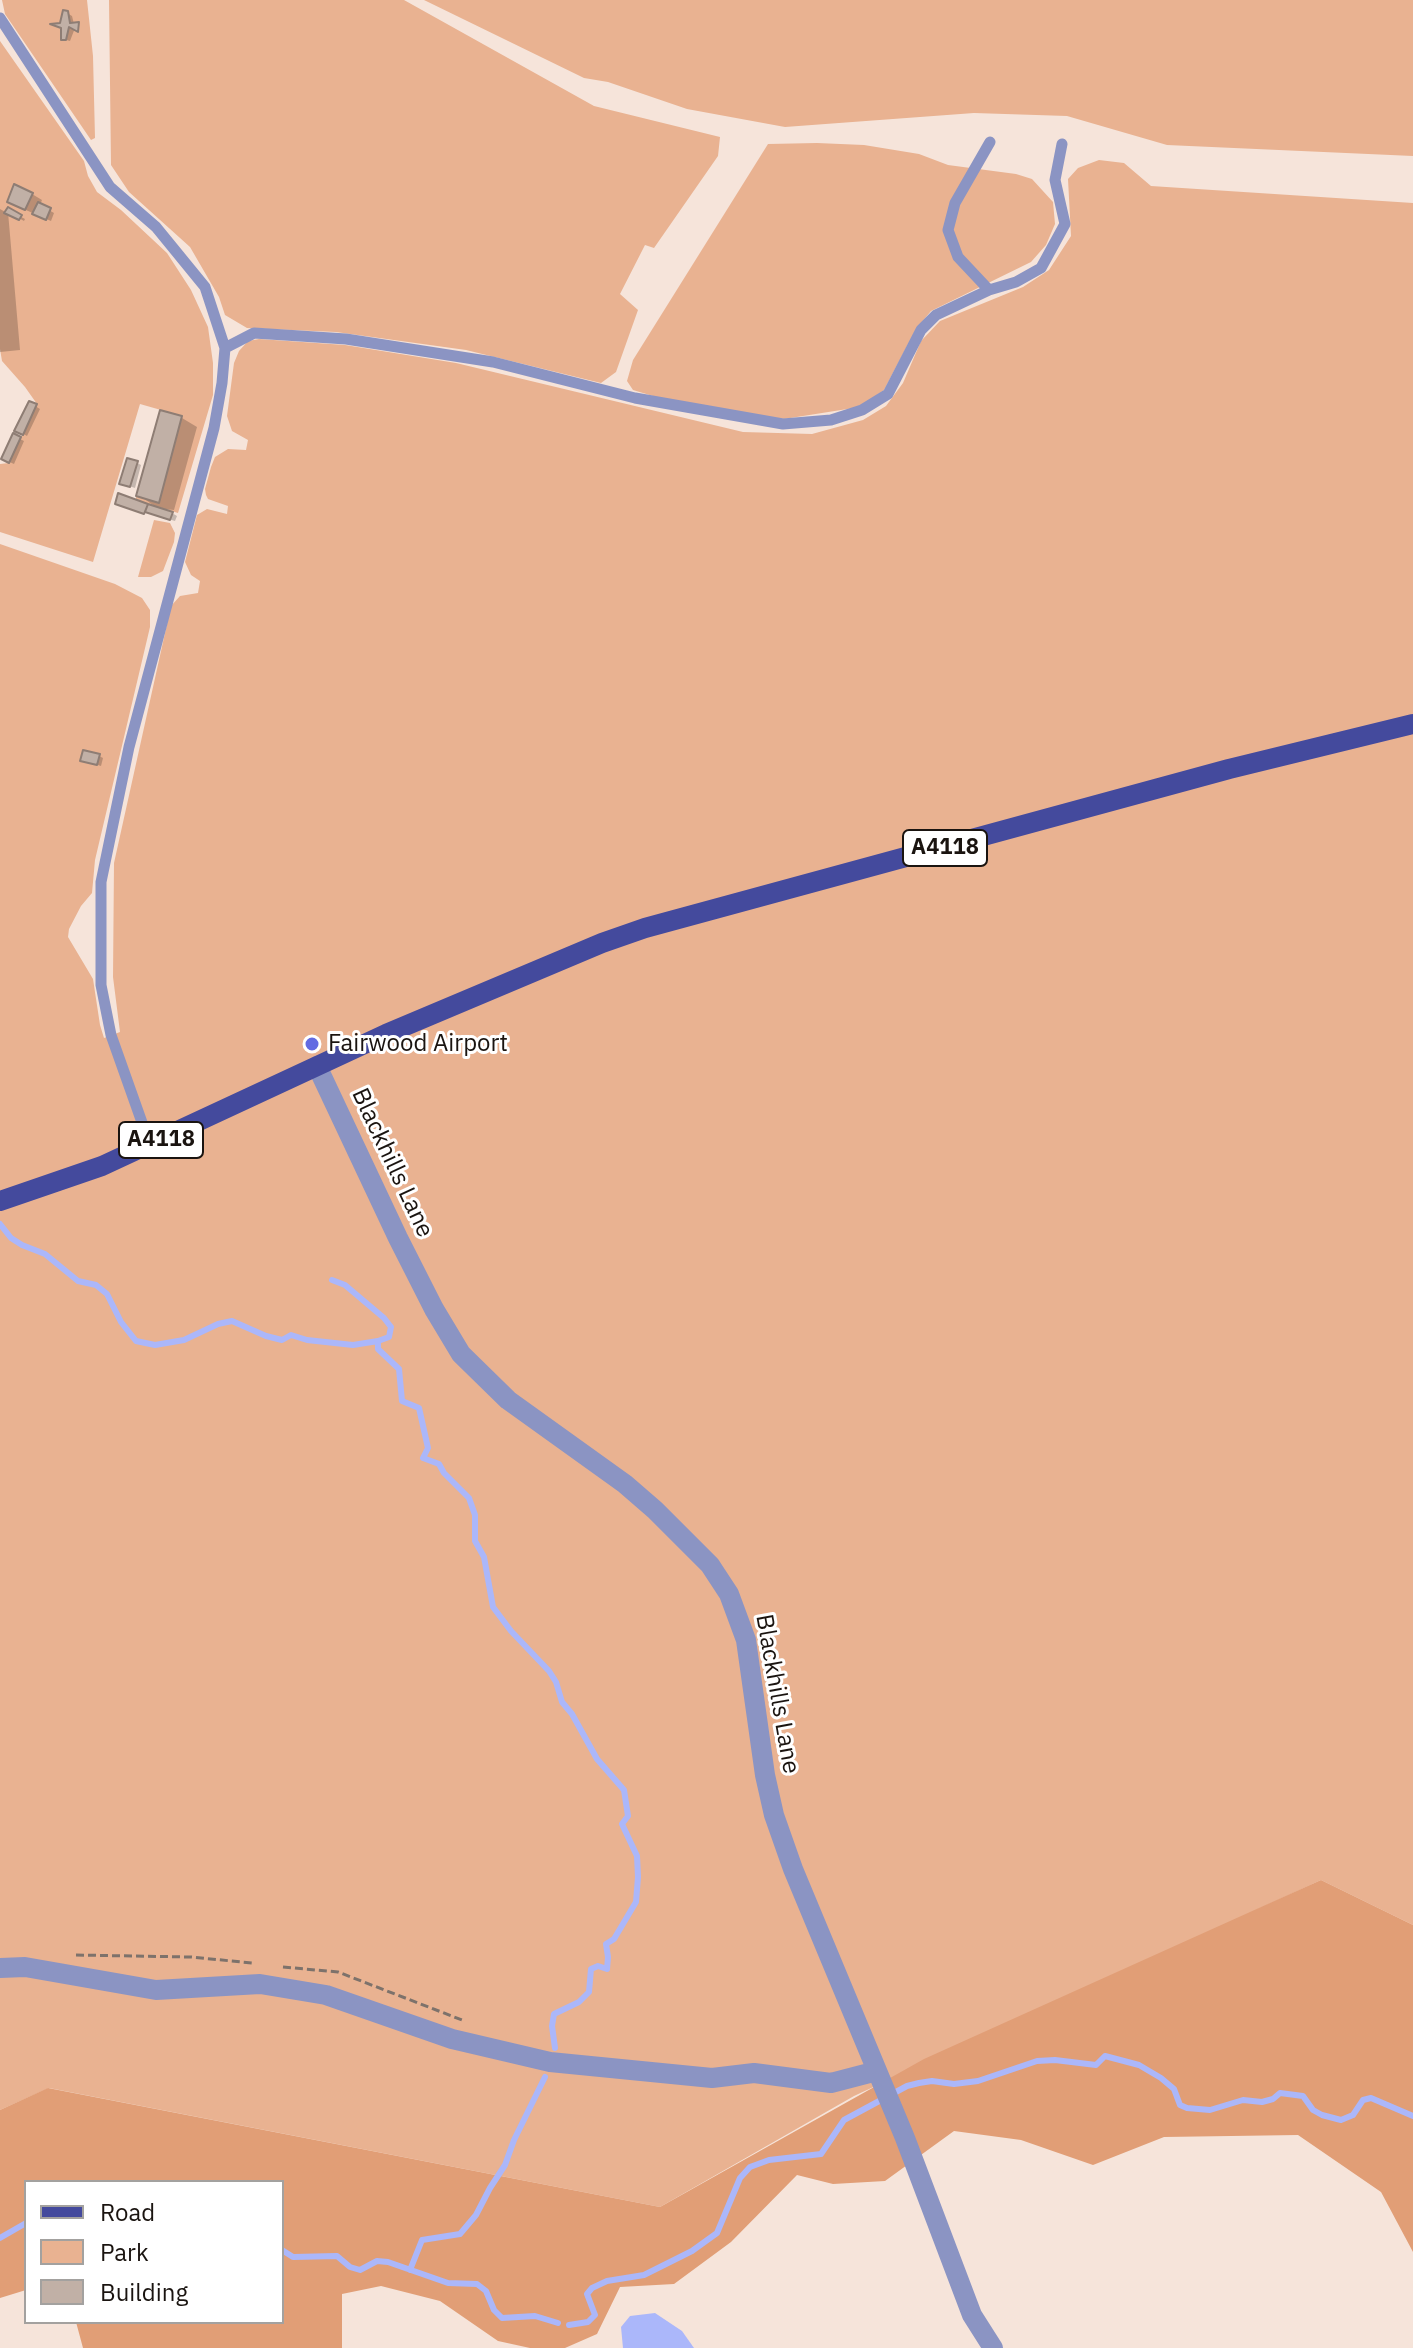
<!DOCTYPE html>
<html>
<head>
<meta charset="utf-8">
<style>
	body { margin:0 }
	#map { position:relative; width:1413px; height:2348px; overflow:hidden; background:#f6e4da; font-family:"IBM Plex Sans",sans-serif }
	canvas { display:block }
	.legend { position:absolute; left:24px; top:2180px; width:260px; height:144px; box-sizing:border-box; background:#fff; border:2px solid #a3a19f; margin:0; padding:10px 14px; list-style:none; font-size:24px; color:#1a1410 }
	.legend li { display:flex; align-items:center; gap:16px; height:40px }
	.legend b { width:40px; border:2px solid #a3a19f }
</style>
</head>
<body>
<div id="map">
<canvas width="1413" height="2348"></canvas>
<ul class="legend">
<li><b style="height:10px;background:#444a9d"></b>Road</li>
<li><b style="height:22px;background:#e9b291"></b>Park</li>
<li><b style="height:22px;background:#c1b0a6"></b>Building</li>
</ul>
</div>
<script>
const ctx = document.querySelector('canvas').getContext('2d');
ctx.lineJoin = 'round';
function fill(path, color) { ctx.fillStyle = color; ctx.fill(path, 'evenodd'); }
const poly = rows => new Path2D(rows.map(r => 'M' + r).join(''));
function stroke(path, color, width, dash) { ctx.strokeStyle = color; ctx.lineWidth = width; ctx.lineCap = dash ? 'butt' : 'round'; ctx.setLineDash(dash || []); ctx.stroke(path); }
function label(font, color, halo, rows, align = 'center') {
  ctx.font = font + ' "IBM Plex Sans",sans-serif'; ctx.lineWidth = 6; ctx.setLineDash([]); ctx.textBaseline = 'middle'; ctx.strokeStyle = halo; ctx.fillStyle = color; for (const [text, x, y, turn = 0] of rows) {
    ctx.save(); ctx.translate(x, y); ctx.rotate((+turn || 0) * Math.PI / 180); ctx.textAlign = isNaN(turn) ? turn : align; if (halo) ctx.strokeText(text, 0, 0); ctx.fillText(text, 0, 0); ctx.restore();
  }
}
fill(poly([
	[2,0,87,0,93,56,95,138,91,140,5,14],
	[109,0,404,0,594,106,720,137,718,156,654,248,645,245,620,294,638,310,616,372,601,383,466,350,336,332,247,328,225,315,219,297,190,247,129,192,111,165],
	[424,0,1413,0,1413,156,1167,145,1067,116,974,113,785,127,687,109,608,82,584,78],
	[0,41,84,161,88,176,97,192,121,210,167,253,191,290,208,327,213,363,213,395,178,513,136,500,136,496,159,502,182,416,140,404,93,562,0,532,0,464,9,463,37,404,25,387,2,361,0,349],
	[817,143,864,145,919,154,948,165,1016,174,1032,179,1053,202,1055,224,1046,245,1031,262,931,311,916,329,884,390,860,407,784,419,673,402,633,390,627,381,633,360,768,144],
	[1099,160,1124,163,1151,186,1413,203,1413,1925,1321,1880,854,2096,660,2207,49,2088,0,2110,0,544,115,584,142,598,150,610,150,627,95,860,92,893,81,906,69,929,68,937,93,979,100,1025,104,1038,120,1032,113,977,114,863,171,606,180,596,198,593,200,581,191,575,185,562,197,515,207,509,227,514,228,506,208,499,206,495,205,489,211,467,215,457,228,449,246,450,248,440,232,431,227,416,234,363,239,351,248,341,259,339,345,345,456,363,743,432,812,434,863,420,886,406,903,383,921,341,940,321,1023,287,1049,270,1071,236,1068,179,1078,168],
	[154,520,170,523,175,533,174,542,163,571,151,577,138,577]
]), '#e9b291');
fill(poly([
	[1321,1880,1413,1925,1413,2252,1381,2192,1298,2135,1164,2137,1093,2165,1021,2140,954,2131,885,2181,833,2184,797,2175,731,2242,674,2284,620,2287,597,2334,565,2348,530,2348,498,2341,440,2301,381,2286,342,2294,342,2348,83,2348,76,2322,282,2322,282,2182,26,2182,26,2290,0,2298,0,2110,48,2088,660,2207,924,2059]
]), '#e19e76');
fill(poly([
	[655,2313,682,2331,694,2348,623,2348,621,2327,630,2316]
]), '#abb7fa');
fill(poly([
	[67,13,72,16,75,28,70,41,63,39,62,25],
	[32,194,42,200,40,205,54,213,51,221,19,207],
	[0,209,7,213,8,210,25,219,24,221,8,212,20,350,0,352],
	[30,403,40,409,27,436,17,430],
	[162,412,182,418,197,427,174,510,165,509,177,516,175,521,121,505,119,496,157,508,139,495],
	[14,436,24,441,14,464,3,459],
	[137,463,141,465,135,488,126,485],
	[99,756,103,758,101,766,82,760]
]), '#0003');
stroke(poly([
	[0,1224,11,1238,22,1245,45,1254,78,1281,96,1285,107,1294,121,1322,136,1341,155,1345,184,1340,218,1324,232,1321,266,1336,282,1340,291,1335,307,1340,353,1345,378,1341],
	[332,1280,345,1285,384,1318,391,1327,389,1337,378,1341,378,1349,399,1369,402,1401,419,1408,428,1448,423,1458,439,1464,444,1473,469,1498,475,1515,475,1541,484,1557,493,1607,511,1631,549,1671,556,1682,562,1702,572,1714,597,1759,624,1790,628,1816,622,1824,637,1856,638,1877,636,1902,614,1939,606,1944,608,1957,607,1969,598,1966,591,1969,589,1992,579,2002,554,2014,552,2026,555,2048],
	[0,2238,26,2223],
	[282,2250,293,2257,337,2256,350,2267,360,2270,377,2261,388,2262,448,2283,477,2284,486,2291,494,2310,502,2318,535,2316,558,2323],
	[410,2270,422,2240,460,2234,476,2215,490,2188,505,2165,514,2140,545,2077],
	[569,2325,588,2322,595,2315,587,2294,592,2288,607,2281,644,2275,692,2251,717,2233,740,2178,750,2167,769,2160,821,2154,844,2120,907,2086,919,2083,932,2081,954,2084,978,2081,1037,2061,1055,2060,1096,2065,1105,2056,1139,2065,1161,2078,1174,2089,1180,2105,1187,2108,1210,2110,1243,2100,1262,2102,1273,2099,1280,2093,1303,2096,1313,2110,1322,2115,1341,2120,1353,2115,1363,2100,1371,2098,1413,2116]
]), '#abb7fa', 6);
const building = poly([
	[63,10,68,11,70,23,79,22,78,32,69,27,66,40,61,40,61,28,50,24,60,23,63,10],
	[14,184,33,193,25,210,7,202,14,184],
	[38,202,51,208,46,220,32,214,38,202],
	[8,207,22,215,19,220,4,213,8,207],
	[29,401,37,404,23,435,14,431,29,401],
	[160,410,182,416,159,503,136,496,160,410],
	[13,433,21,437,9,463,1,459,13,433],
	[127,458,138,461,130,487,119,484,127,458],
	[118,493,148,504,144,514,115,504,118,493],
	[148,504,173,512,170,520,145,512,148,504],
	[83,750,100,754,97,765,80,761,83,750]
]);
fill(building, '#c1b0a6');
stroke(building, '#8e7d74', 2);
stroke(poly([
	[76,1955,191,1957,252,1963],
	[283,1967,338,1972,462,2020]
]), '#7d726b', 3, [8, 4]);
stroke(poly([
	[0,18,110,187,156,227,205,287,225,348,222,383,214,428,129,747,101,882,101,985,111,1035,150,1145],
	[989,290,958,257,948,230,955,203,990,142],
	[225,348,254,333,346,339,493,362,635,398,783,424,831,420,862,410,888,394,921,330,936,315,989,290,1016,282,1041,268,1065,224,1055,180,1062,144]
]), '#8b94c3', 11);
stroke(poly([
	[317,1066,398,1238,434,1309,461,1354,508,1400,625,1484,655,1510,710,1565,729,1594,746,1640,765,1775,774,1815,793,1869,905,2138,972,2315,993,2348],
	[0,1968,25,1967,156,1990,260,1984,326,1995,452,2039,550,2062,712,2078,754,2073,831,2083,877,2071]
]), '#8b94c3', 20);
stroke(poly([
	[0,1201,102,1166,386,1034,602,943,645,928,1229,769,1413,724]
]), '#444a9d', 20);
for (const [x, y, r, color] of [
	[312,1044,8,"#626ae2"]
]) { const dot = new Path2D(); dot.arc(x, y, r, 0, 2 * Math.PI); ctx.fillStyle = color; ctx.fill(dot); stroke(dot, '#fff', 3); }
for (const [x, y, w] of [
	[945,848,84],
	[161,1140,84]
]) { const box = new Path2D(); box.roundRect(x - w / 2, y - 18, w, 36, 6); ctx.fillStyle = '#fff'; ctx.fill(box); stroke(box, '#1a1410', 2); }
label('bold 22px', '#1a1410', null, [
	["A4118",945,848],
	["A4118",161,1140]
]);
label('24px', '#1a1410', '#fff', [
	["Fairwood Airport",328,1044]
], 'left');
label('24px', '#1a1410', '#fff', [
	["Blackhills Lane",392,1163,65],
	["Blackhills Lane",777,1694,80]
]);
</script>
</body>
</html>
